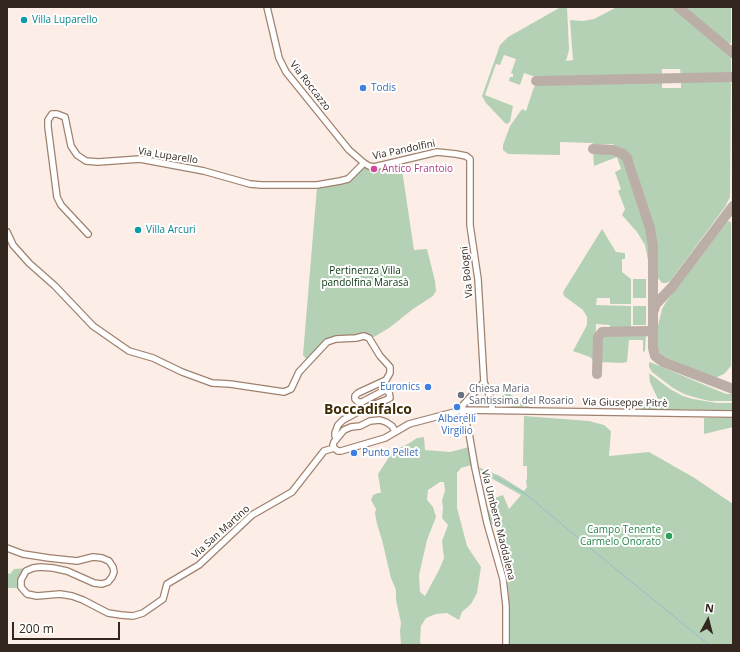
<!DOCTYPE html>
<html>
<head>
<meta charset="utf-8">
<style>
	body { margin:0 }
	#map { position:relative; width:740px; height:652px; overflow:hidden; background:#fceee6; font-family:"Open Sans",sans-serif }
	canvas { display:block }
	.frame { position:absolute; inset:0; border:8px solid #33261e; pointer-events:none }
	.north { position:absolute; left:688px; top:600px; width:40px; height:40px; -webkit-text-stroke:3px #fff; paint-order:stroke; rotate:7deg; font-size:11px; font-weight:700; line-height:16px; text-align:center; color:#33261e }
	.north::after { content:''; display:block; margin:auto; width:14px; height:18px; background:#33261e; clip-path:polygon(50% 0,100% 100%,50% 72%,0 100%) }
	.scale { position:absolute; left:12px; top:622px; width:108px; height:18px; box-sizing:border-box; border:2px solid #33261e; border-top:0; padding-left:5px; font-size:12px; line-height:14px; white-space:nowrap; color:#33261e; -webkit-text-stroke:3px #fff; paint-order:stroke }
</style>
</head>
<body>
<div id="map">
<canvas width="740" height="652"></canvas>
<div class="frame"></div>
<div class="north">N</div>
<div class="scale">200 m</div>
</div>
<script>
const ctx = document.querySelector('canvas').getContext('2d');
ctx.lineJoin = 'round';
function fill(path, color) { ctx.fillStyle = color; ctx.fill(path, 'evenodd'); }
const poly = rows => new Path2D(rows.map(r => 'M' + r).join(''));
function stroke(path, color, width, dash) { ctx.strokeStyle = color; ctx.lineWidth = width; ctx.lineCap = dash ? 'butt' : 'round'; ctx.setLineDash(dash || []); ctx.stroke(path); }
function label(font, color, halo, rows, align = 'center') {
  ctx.font = font + ' "Open Sans",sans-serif'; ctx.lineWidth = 4; ctx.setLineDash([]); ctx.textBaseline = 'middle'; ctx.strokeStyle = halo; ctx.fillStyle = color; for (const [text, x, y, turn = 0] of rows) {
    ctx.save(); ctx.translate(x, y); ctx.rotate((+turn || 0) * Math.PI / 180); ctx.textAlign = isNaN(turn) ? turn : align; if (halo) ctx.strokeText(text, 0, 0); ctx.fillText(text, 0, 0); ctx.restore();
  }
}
fill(poly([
	[561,7,567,7,569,50,566,61,573,60,570,20,583,21,594,19,617,7,674,7,729,51,731,55,731,72,727,74,681,75,680,69,662,69,662,73,660,76,541,79,524,73,520,85,509,81,510,77,513,77,513,74,511,73,516,59,504,55,500,65,496,64,485,95,513,106,510,122,507,124,505,123,486,103,482,96,500,45,508,37],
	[683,7,731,7,731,43,728,43],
	[728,80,731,83,730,197,725,207,670,281,666,283,662,283,658,278,656,238,634,163,631,158,621,148,612,144,594,145,592,143,560,142,560,155,508,154,503,150,503,145,510,126,522,109,526,111,534,87,538,84,659,81,662,83,662,88,681,88,681,81],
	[596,151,616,152,622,157,628,168,650,236,652,262,651,290,649,290,648,260,645,245,637,232,622,215,625,209,618,191,621,189,615,172,621,169,617,157,594,166,593,153],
	[401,163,414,250,427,249,435,281,436,291,433,296,413,309,389,328,374,337,364,333,354,336,334,337,327,339,307,360,303,355,317,187,339,183,361,167,365,167,372,170,376,170],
	[728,221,731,222,731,366,724,374,715,378,661,356,657,348,656,334,662,309,666,302],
	[602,229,616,252,625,253,625,259,622,259,622,272,631,279,631,304,610,304,610,298,597,298,596,305,631,306,631,329,610,329,610,325,596,324,595,359,594,361,590,357,573,351,587,325,587,317,583,310,564,296,563,292],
	[633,279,646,279,646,298,633,298],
	[633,306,646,306,646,325,633,325],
	[609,332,646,333,645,351,643,352,643,340,629,340,627,362,622,363,599,362,599,339,601,334],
	[650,362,726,394,733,394,733,401,710,401,697,398,684,394,673,388,652,372,649,367,649,363],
	[649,373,670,389,683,396,693,399,717,403,733,403,733,410,641,409,641,403,646,402,654,402,654,404,650,405,650,407,662,407,662,405,657,404,657,397,650,382],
	[502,389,531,408,502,406],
	[524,416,589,421,604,425,611,431,609,456,649,452,693,477,733,504,733,645,510,645,509,598,507,577,497,542,501,540,497,525,491,524,487,511,495,509,492,499,503,495,509,509,521,495,489,477,478,468,478,467,500,476,524,491,527,487,526,480,527,479,527,466,523,466],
	[704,418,733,418,733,427,704,434],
	[424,437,425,450,450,452,469,447,471,459,471,465,461,468,457,473,457,508,467,546,481,567,477,593,471,604,462,612,459,620,447,613,436,614,426,618,421,626,420,641,421,645,401,645,400,631,401,623,396,600,396,590,391,578,382,540,377,524,375,513,376,509,371,500,373,495,378,493,381,493,378,474,393,451,408,444,417,438],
	[440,482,444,482,445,490,442,501,443,508,442,518,448,525,442,541,444,558,439,570,425,596,420,592,419,575,427,540,436,517,433,507,427,500,428,490],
	[29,568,19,588,7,588,7,573,10,574,14,569]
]), '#b4d1b5');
stroke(poly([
	[495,477,527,495,590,548,709,645]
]), '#92c0c8', 1);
stroke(poly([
	[678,7,733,53],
	[536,81,733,77],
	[593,149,613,150,623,154,627,158,650,228,653,247,653,348,655,356,663,362,733,389],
	[654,310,656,304,672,287,733,206],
	[597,374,598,337,602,332,648,331]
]), '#bbaea6', 10);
const secondary = poly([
	[267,7,279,58,286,72,349,150,364,163,369,166,374,167,437,152,456,154,466,156,470,159,470,225,478,279,484,382,492,402,492,410],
	[7,232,13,245,29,263,55,286,93,326,129,351,153,358,182,372,212,383,230,384,284,392,291,389,299,372,327,342,336,339,356,338,364,336,369,338,380,356,390,367,390,373,386,380,358,393,355,396,355,399,358,402,362,402,385,390,389,392,390,398,386,400,367,407,343,420,338,425,335,433,335,436,337,438],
	[88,234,61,205,57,197,48,127,48,120,52,114,57,114,65,117,71,146,77,155,86,161,98,162,140,159,204,171,250,184,261,185,317,185,340,181,348,179,364,163],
	[484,382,463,405,462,410,469,433,475,468,487,523,503,579,506,606,506,645],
	[334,448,338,451,341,451,385,438,409,424,462,410,733,414],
	[334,448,333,445,334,442,344,430,351,427,360,426,370,421,380,420,386,422,392,426,395,431],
	[7,548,23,554,49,558,77,561,93,557,102,558,109,561,113,567,114,572,112,577,108,582,102,584,94,583,67,571,53,568,40,567,33,568,26,571,21,580,21,587,27,594,37,596,60,594,72,596,83,600,108,613,121,615,133,616,143,613,163,599,167,584,199,565,252,515,292,492,324,451,334,448]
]);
stroke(secondary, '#a0816e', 8);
stroke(secondary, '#fff', 5.5);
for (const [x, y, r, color] of [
	[24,20,4,"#0f9aa8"],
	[363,88,4,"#3f7fe0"],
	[374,169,4,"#d1479c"],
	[138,230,4,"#0f9aa8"],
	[428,387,4,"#3f7fe0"],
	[461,395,4,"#6b7280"],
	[457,407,4,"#3f7fe0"],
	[354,453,4,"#3f7fe0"],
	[669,536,4,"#2e9e5b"]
]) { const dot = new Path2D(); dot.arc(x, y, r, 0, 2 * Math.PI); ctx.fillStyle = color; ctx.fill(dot); stroke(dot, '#fff', 1.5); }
label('10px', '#0d838f', '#fff', [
	["Villa Luparello",32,20],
	["Villa Arcuri",146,230]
], 'left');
label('10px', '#33261e', '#fff', [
	["Via Roccazzo",310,86,52],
	["Via Pandolfini",404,150,-12],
	["Via Luparello",168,156,9],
	["Via Bologni",467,272,-96],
	["Via Giuseppe Pitrè",625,403,1],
	["Via Umberto Maddalena",498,525,76],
	["Via San Martino",221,532,-42]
]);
label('10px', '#366cbe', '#fff', [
	["Todis",371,88],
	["Euronics",420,387,"right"],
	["Alberelli",457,419,"center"],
	["Virgilio",457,431,"center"],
	["Punto Pellet",362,453]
], 'left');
label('10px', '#b23c85', '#fff', [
	["Antico Frantoio",382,169]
], 'left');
label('10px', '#06350f', '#fff', [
	["Pertinenza Villa",365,271],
	["pandolfina Marasà",365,283]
]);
label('10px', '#5b616d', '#fff', [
	["Chiesa Maria",469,389],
	["Santissima del Rosario",469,401]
], 'left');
label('10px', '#27864d', '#fff', [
	["Campo Tenente",661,530],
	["Carmelo Onorato",661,542]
], 'right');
label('bold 14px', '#402d05', '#fff', [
	["Boccadifalco",368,410]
]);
</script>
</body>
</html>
